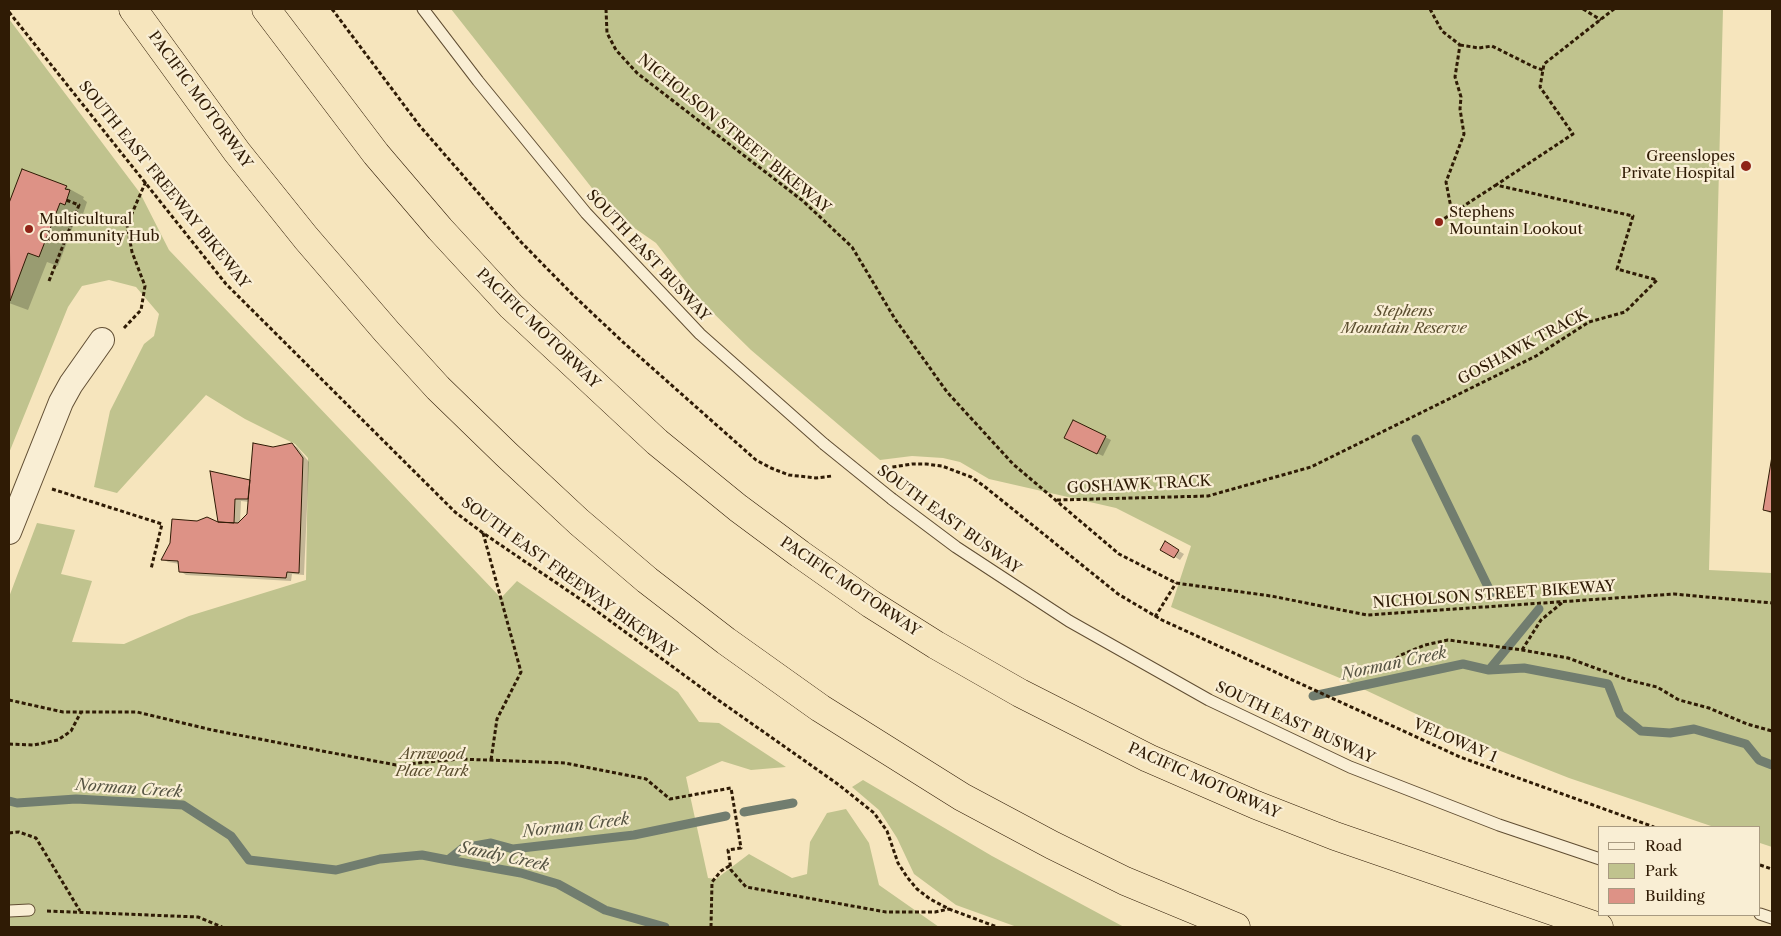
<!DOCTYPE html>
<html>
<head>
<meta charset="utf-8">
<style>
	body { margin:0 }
	#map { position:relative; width:1781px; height:936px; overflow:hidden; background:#f6e5bd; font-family:"Libre Caslon Text",serif }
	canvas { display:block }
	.frame { position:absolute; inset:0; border:10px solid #2f1b05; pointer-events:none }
	.legend { position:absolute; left:1598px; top:826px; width:162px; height:90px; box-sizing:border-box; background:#f9eed4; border:1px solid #a89a81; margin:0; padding:6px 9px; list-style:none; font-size:15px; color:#2f1b05 }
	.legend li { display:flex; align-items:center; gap:10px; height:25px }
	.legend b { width:25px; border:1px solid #a89a81 }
</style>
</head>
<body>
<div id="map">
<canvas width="1781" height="936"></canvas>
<div class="frame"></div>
<ul class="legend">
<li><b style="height:6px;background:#f9eed4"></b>Road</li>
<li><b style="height:14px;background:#c0c38e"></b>Park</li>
<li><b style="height:14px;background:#dd9286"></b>Building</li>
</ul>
</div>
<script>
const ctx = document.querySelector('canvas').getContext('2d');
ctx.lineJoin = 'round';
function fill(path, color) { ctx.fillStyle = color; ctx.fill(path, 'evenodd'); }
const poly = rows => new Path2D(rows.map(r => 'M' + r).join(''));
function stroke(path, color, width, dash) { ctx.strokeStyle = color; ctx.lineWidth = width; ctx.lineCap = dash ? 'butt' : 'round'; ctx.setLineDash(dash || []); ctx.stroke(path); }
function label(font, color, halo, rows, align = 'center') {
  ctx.font = font + ' "Libre Caslon Text",serif'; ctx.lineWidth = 4.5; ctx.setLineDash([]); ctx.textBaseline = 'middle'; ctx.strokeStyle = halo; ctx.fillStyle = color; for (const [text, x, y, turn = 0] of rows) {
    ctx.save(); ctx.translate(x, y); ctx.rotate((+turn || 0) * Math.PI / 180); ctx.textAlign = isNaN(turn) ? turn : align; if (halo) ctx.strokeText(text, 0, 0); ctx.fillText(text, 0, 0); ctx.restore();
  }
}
fill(poly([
	[451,9,1723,9,1709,570,1772,573,1772,847,1760,843,1760,827,1714,827,1569,778,1465,737,1342,679,1171,607,1191,546,1116,508,989,479,960,462,943,458,912,456,880,460,751,350,700,300,656,243,610,211],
	[9,19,140,193,169,250,501,598,517,581,678,692,699,722,719,723,786,767,751,770,722,761,686,777,708,878,716,879,749,854,792,878,807,874,810,842,827,813,846,809,869,843,879,885,939,927,9,927,9,597,37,523,75,530,61,574,92,581,72,642,124,644,189,616,306,580,308,458,295,444,245,419,206,395,117,493,94,487,110,411,144,344,154,336,159,314,136,287,109,280,82,286,68,307,9,453],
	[863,780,992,856,1124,927,1017,927,956,905,914,874,897,838,879,810,852,787]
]), '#c0c38e');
fill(poly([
	[23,170,66,187,84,197,83,199,87,202,83,214,78,213,58,266,47,262,28,310,9,303,9,207],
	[1105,437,1111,440,1103,456,1071,441],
	[291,444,297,447,309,462,304,575,292,574,291,581,186,575,180,571,180,564,168,562,163,559,219,524,211,473,251,482,273,448],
	[241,501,249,502,248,515,240,523],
	[1772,464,1772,514,1764,510],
	[1165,543,1184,554,1180,560,1162,549]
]), '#0003');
stroke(poly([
	[1416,439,1491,593],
	[1489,670,1539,609],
	[1313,696,1463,664,1489,670,1524,668,1608,684,1620,714,1641,731,1670,733,1694,729,1746,744,1759,760,1772,765],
	[9,801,17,803,76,799,183,805,231,836,249,860,336,870,380,859,422,855,448,860,463,848,491,843,513,849,634,835,726,816],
	[744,812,793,803],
	[448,860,521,873,558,884,605,910,665,927]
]), '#717d6f', 9);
const building = poly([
	[22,169,67,186,65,189,70,190,65,205,60,203,39,257,28,253,10,301,9,203,22,169],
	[1073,420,1106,436,1097,454,1064,438,1073,420],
	[253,443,273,447,292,443,303,458,299,573,287,572,286,578,179,572,178,561,161,560,170,543,172,519,197,521,207,517,218,522,238,523,247,514,253,443],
	[1772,456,1772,512,1763,510,1772,456],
	[210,471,250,480,248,499,235,499,234,523,218,522,210,471],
	[1165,541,1179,550,1174,558,1160,550,1165,541]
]);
fill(building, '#dd9286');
stroke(building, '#2f1b05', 1);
const service = poly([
	[423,9,478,81,586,213,700,334,824,444],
	[892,499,956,547,1069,621,1209,700,1350,767,1499,825,1600,859],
	[9,911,29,910],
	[1760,914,1772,918]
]);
const minor = poly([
	[9,532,61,402,71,384,102,340]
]);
const motorway = poly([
	[133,9,237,152,306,238,387,332,438,388,506,454,579,522,647,580,726,641,820,708,962,797,1052,845,1125,881,1236,927],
	[266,9,376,154,440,229,511,306,657,442,738,508,800,554,871,604,936,645,1020,693,1148,758,1256,805,1335,836,1599,927]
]);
stroke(service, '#614e33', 13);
stroke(minor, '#614e33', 26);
stroke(motorway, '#2f1b05', 29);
stroke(poly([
	[332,9,419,125,521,242,574,296,624,343,756,460,771,468,789,475,816,478,832,476],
	[606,9,607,33,616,50,637,73,803,201,852,247,895,319,947,392,1013,464,1119,554,1176,583,1271,596,1367,615,1674,594,1772,603],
	[1430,9,1442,31,1460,45,1455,77,1461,97,1460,109,1464,134,1446,182,1452,213],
	[1583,9,1601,20],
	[9,12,226,284,455,512,483,533,583,601,714,697,839,785,874,813,887,831,898,863,907,877,917,889,930,899,949,909,997,927],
	[1460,45,1479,48,1492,46,1534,67,1543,70],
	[1439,222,1496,185],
	[49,281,79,205,66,200],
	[124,328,141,310,145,286,132,252,127,225,146,181],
	[886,468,912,464,926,464,942,466,971,477,984,486,1118,594,1162,620,1460,757,1654,827],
	[52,489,162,524,151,569],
	[1057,500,1208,496,1311,467,1536,356,1589,322,1625,312,1657,280,1617,269,1633,216,1496,185,1573,134,1540,87,1544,64,1614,9],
	[483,533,521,672,497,719,491,760],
	[1155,617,1176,583],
	[1522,650,1541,620,1563,602],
	[1342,679,1382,669,1401,655,1425,645,1448,640,1522,650,1568,658,1628,680,1657,687,1679,700,1709,708,1747,724,1772,731],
	[9,700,63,712,137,712,212,730,396,765,460,759,565,763,646,779,670,799,731,788,741,848,728,850,731,870,746,887,886,912,935,912,949,909],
	[9,744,34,745,58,740,71,731,81,712],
	[9,833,19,832,36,838,80,911],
	[1760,865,1772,869],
	[47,911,198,917,222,927],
	[711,927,712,882,721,871,731,865]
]), '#2f1b05', 3, [4, 2.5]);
stroke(service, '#f9eed4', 11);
stroke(minor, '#f9eed4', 24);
stroke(motorway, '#f6e5bd', 28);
const serviceBridge = poly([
	[824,444,892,499]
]);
stroke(serviceBridge, '#614e33', 13, []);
stroke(serviceBridge, '#f9eed4', 11);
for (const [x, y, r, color] of [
	[1746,166,6,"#8f2418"],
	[1439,222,5,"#8f2418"],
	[29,229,5,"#8f2418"]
]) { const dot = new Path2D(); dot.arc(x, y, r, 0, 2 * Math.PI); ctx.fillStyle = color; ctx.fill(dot); stroke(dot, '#f9eed4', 2); }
label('15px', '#2f1b05', '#f9eed4', [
	["PACIFIC MOTORWAY",200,100,54],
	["NICHOLSON STREET BIKEWAY",734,134,39],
	["SOUTH EAST FREEWAY BIKEWAY",164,185,51],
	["SOUTH EAST BUSWAY",648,256,47],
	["PACIFIC MOTORWAY",538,329,44],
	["GOSHAWK TRACK",1523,347,-28],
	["GOSHAWK TRACK",1139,485,-3],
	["SOUTH EAST BUSWAY",949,520,36],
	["SOUTH EAST FREEWAY BIKEWAY",569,578,36],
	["PACIFIC MOTORWAY",850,587,34],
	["NICHOLSON STREET BIKEWAY",1494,595,-4],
	["SOUTH EAST BUSWAY",1295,723,25],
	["VELOWAY 1",1455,741,23],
	["PACIFIC MOTORWAY",1204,781,24]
]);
label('15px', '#2f1b05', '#f9eed4', [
	["Greenslopes",1735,157,"right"],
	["Private Hospital",1735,174,"right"],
	["Stephens",1449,213],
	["Mountain Lookout",1449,230],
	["Multicultural",39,220],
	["Community Hub",39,237]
], 'left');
label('italic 15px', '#5a4d2e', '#f9eed4', [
	["Stephens",1404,312],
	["Mountain Reserve",1404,329],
	["Arnwood",432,755],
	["Place Park",432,772]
]);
label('italic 16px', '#565443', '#f9eed4', [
	["Norman Creek",1394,664,-12],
	["Norman Creek",129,789,4],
	["Norman Creek",576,826,-7],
	["Sandy Creek",504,857,12]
]);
</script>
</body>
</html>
